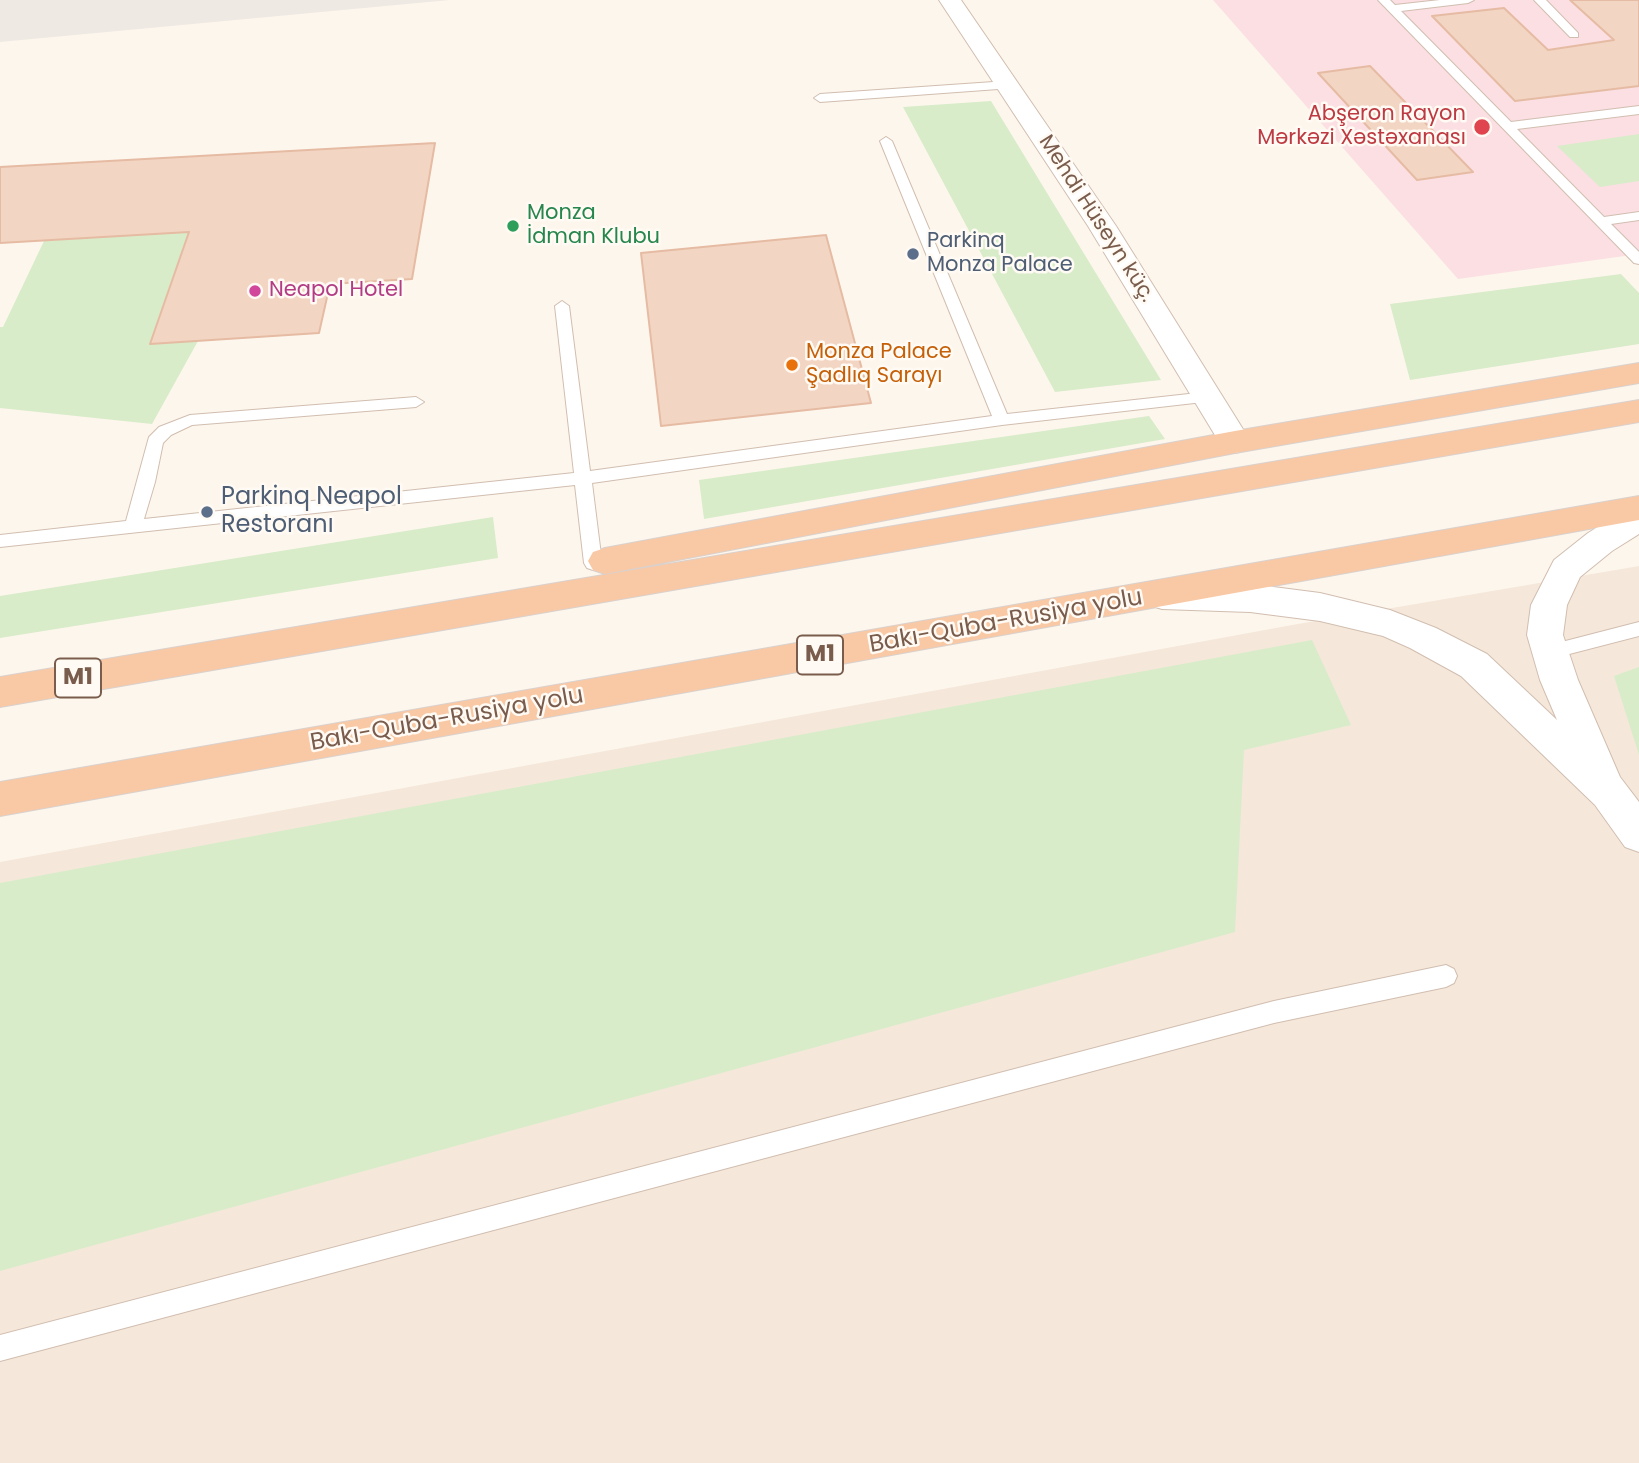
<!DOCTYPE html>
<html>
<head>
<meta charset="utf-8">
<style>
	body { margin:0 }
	canvas { display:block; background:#fdf6ec }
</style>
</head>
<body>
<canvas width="1639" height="1463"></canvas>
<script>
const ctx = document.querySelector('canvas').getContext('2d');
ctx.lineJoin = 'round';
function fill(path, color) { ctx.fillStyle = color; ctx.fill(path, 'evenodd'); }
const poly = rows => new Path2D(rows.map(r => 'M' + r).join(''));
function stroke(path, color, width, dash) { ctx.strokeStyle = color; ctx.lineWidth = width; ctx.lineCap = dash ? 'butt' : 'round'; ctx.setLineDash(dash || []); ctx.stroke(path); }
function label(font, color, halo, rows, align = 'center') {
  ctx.font = font + ' Poppins,sans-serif'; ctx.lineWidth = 5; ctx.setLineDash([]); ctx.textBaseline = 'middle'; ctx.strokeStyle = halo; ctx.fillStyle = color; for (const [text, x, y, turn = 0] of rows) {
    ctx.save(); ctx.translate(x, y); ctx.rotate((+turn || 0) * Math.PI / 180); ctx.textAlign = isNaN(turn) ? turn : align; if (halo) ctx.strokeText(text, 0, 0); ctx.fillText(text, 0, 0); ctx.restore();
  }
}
fill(poly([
	[1639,566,1639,1463,0,1463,0,862,1292,625]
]), '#f5e8da');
fill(poly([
	[0,0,450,0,0,42]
]), '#efe9e4');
fill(poly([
	[1213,0,1639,0,1639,254,1458,279]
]), '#fbdfe3');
fill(poly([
	[991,101,1161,380,1055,392,903,107],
	[1639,134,1639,181,1600,187,1557,146],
	[189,232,150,344,198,341,152,424,0,408,0,327,3,327,44,241],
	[1621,274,1639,293,1639,344,1410,380,1390,304],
	[1149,416,1165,439,704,519,699,480],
	[493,517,498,558,0,638,0,596],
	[1312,640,1351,725,1244,750,1235,932,0,1271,0,883],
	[1639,667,1639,755,1614,676]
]), '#d8ecc9');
const building = poly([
	[1570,0,1639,0,1639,86,1515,101,1432,16,1504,8,1548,50,1614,40,1570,0],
	[1370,66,1473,172,1417,180,1318,73,1370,66],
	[435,143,412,279,330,284,319,333,150,344,189,232,0,243,0,167,435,143],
	[826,235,871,403,661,426,641,253,826,235]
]);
fill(building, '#f3d5c3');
stroke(building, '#e6bba3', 2);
const service = poly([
	[1378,0,1390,0,1395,5,1440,0,1474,0,1468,3,1401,11,1511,122,1639,106,1639,114,1517,129,1604,217,1639,212,1639,220,1611,224,1639,252,1639,264,1634,263,1378,0],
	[1534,0,1546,0,1578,33,1578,37,1570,37,1534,0],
	[1008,81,1014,85,1012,88,820,102,814,98,820,94,1008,81],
	[886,137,892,141,1007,414,1207,392,1215,397,1212,401,1002,425,592,483,602,563,599,568,593,570,587,568,584,563,575,485,0,547,0,535,126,521,149,437,159,427,190,415,416,397,424,402,416,407,192,425,171,435,163,443,155,482,144,519,574,473,555,306,562,301,569,306,590,471,992,416,880,141,886,137],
	[1639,622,1639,636,1550,659,1544,657,1541,652,1544,647,1550,645,1639,622],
	[1446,965,1454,969,1457,976,1454,983,1446,987,1274,1023,0,1361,0,1335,1274,1001,1446,965]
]);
const minor = poly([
	[939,0,961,0,1116,226,1251,442,1246,450,1235,453,1224,450,1088,226,939,0]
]);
const tertiary = poly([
	[1639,506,1639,534,1612,551,1580,577,1567,605,1563,635,1578,680,1620,777,1639,802,1639,852,1625,847,1595,805,1461,676,1410,648,1383,636,1320,621,1250,612,1162,609,1149,605,1144,595,1149,585,1162,581,1250,584,1320,593,1390,610,1436,628,1487,654,1557,720,1540,680,1527,635,1531,605,1554,560,1588,533,1627,509,1639,506]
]);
const trunk = poly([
	[1639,363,1639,383,1235,453,605,574,593,570,588,561,593,552,605,548,1235,431,1639,363],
	[1639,400,1639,422,0,707,0,677,1639,400],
	[1639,496,1639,520,0,816,0,782,1639,496]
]);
stroke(service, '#d1beb0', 2);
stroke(minor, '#d1beb0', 2);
stroke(tertiary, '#d1beb0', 2);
stroke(trunk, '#dad1cd', 2);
fill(service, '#fff');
fill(minor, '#fff');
fill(tertiary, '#fff');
fill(trunk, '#f9c8a4');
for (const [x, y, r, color] of [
	[1482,127,9,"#e0444e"],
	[513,226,7,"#2e9e5b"],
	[913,254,7,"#5c6f8a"],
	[255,291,7,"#d1479c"],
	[792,365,7,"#e8710a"],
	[207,512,7,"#5c6f8a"]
]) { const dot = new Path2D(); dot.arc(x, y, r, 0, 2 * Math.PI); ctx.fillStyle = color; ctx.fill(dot); stroke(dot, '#fffaf3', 2.5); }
label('21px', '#be3a42', '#fffaf3', [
	["Abşeron Rayon",1466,115],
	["Mərkəzi Xəstəxanası",1466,139]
], 'right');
label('21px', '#27864d', '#fffaf3', [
	["Monza",527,214],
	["İdman Klubu",527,238]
], 'left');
label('21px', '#7a5c4d', '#fffaf3', [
	["Mehdi Hüseyn küç.",1096,219,57]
]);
label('21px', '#4e5e75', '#fffaf3', [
	["Parkinq",927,242],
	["Monza Palace",927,266]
], 'left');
label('21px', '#b23c85', '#fffaf3', [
	["Neapol Hotel",269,291]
], 'left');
label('21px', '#c56008', '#fffaf3', [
	["Monza Palace",806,353],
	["Şadlıq Sarayı",806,377]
], 'left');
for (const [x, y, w] of [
	[820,655,46],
	[78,678,46]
]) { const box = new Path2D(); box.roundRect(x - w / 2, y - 19.5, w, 39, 5); ctx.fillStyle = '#fffaf3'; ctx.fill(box); stroke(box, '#7a5c4d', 2); }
label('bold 23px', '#7a5c4d', null, [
	["M1",820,655],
	["M1",78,678]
]);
label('24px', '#4e5e75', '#fffaf3', [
	["Parkinq Neapol",221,498],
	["Restoranı",221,526]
], 'left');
label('24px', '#7a5c4d', '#fffaf3', [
	["Bakı-Quba-Rusiya yolu",1006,622,-10],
	["Bakı-Quba-Rusiya yolu",447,720,-10]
]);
</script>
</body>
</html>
